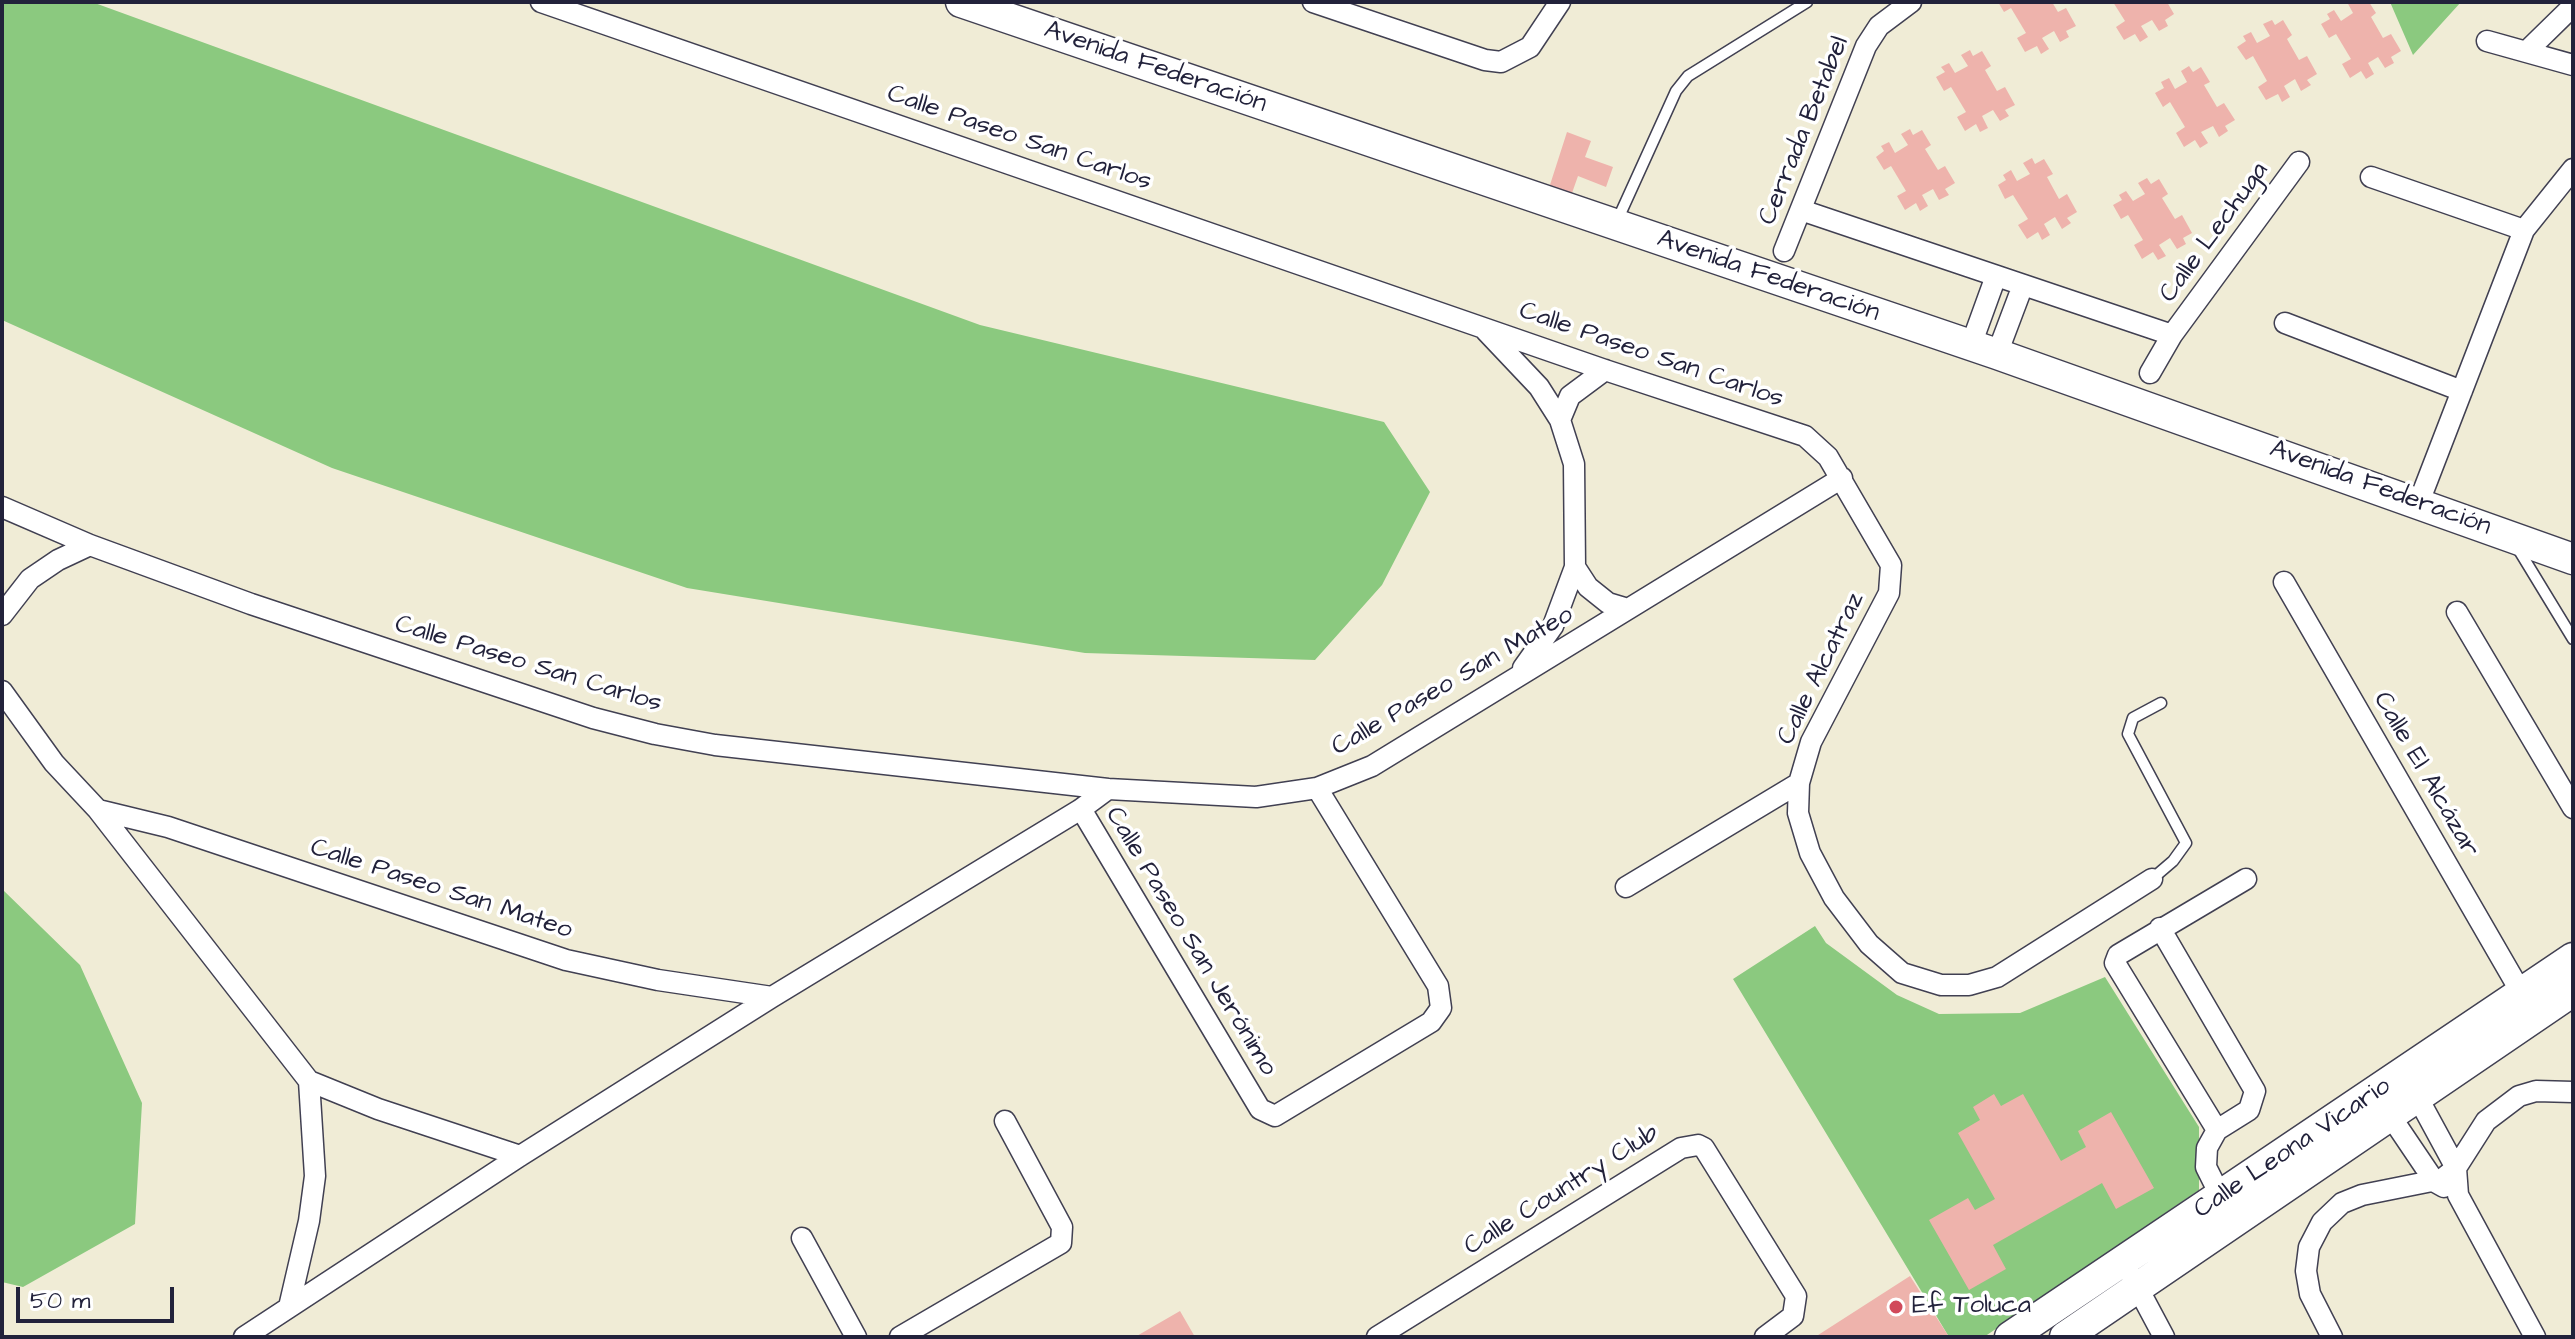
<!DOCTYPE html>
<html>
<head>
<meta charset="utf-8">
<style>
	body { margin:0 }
	#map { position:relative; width:2575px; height:1339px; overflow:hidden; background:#f0ecd6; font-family:"Architects Daughter",sans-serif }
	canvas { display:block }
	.frame { position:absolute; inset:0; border:4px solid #22223b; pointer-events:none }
	.scale { position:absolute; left:16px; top:1287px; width:158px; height:36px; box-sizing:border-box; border:4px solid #22223b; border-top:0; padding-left:10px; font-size:24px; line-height:28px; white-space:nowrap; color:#22223b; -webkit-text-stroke:6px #fff; paint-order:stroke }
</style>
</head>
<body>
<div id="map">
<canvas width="2575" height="1339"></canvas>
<div class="frame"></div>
<div class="scale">50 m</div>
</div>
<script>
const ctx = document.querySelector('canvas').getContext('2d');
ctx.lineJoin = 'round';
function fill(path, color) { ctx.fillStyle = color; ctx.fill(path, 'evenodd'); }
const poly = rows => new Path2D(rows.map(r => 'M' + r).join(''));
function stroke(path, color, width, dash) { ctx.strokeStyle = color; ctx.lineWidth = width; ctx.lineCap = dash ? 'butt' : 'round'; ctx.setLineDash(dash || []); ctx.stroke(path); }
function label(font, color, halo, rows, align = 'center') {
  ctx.font = font + ' "Architects Daughter",sans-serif'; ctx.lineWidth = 7; ctx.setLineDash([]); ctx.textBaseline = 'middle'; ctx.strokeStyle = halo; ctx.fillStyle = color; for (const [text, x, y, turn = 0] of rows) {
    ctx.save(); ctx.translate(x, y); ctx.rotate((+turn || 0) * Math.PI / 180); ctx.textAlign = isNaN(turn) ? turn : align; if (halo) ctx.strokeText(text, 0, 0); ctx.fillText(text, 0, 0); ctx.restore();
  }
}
fill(poly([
	[2,2,92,2,980,325,1384,422,1430,492,1382,585,1315,660,1085,653,687,588,332,468,2,320],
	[2390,2,2461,2,2413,55],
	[2,889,80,965,142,1103,135,1224,23,1287,2,1282],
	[1815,926,1826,943,1897,995,1939,1014,2020,1013,2105,977,2199,1127,2199,1190,1984,1337,1949,1337,1733,979]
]), '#8bc97f');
fill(poly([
	[1998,2,2052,2,2058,12,2066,8,2076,26,2066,31,2069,37,2060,42,2054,31,2042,38,2049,49,2041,54,2037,46,2025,52,2017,38,2026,33,2011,8,2004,12],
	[2113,2,2167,2,2174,14,2165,20,2168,26,2159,31,2152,20,2141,26,2148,37,2140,42,2135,34,2124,40,2116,27,2125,21],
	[2347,2,2369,2,2376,13,2371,17,2383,38,2391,34,2401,51,2391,57,2394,63,2385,68,2378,57,2368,63,2374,74,2366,79,2361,71,2350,78,2342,64,2351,59,2336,34,2329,38,2321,24,2330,19,2327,14,2334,10,2341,21,2353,13],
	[2272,20,2275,25,2283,20,2292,35,2287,39,2299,60,2307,56,2317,74,2307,80,2311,85,2301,91,2295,79,2284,86,2290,97,2282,102,2278,94,2266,100,2258,87,2267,81,2253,56,2246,60,2237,47,2246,41,2243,36,2251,32,2257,43,2270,36,2263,24],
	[1970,50,1973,56,1982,51,1991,66,1985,70,1997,91,2005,87,2015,105,2005,110,2009,116,2000,121,1993,110,1982,116,1988,128,1980,132,1976,124,1965,131,1957,117,1966,112,1951,87,1944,91,1936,77,1945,72,1941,67,1949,63,1955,73,1968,66,1961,55],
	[2189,66,2193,72,2201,67,2210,82,2204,85,2217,107,2224,103,2235,120,2225,126,2228,131,2219,137,2213,126,2201,132,2208,143,2200,148,2195,140,2184,147,2176,133,2185,127,2170,102,2163,107,2155,93,2164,88,2161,82,2169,78,2175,89,2187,82,2181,71],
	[1910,129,1913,135,1922,130,1931,145,1925,149,1938,170,1945,166,1955,183,1945,189,1949,195,1939,200,1933,189,1922,195,1928,206,1920,211,1916,203,1905,210,1897,196,1906,191,1891,166,1884,170,1876,157,1884,151,1881,146,1889,142,1895,153,1908,145,1901,134],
	[1567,132,1591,141,1585,157,1613,167,1606,187,1578,176,1572,193,1549,188],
	[2032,158,2035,164,2044,159,2053,174,2047,177,2059,199,2067,194,2077,212,2067,218,2071,223,2062,229,2055,217,2044,224,2050,235,2042,240,2038,232,2027,239,2018,225,2028,219,2013,195,2005,199,1998,185,2006,180,2003,175,2011,170,2017,181,2030,174,2023,163],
	[2147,178,2151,184,2159,179,2168,194,2162,198,2175,219,2182,215,2192,233,2183,238,2186,244,2177,249,2170,238,2159,245,2166,256,2158,260,2153,252,2142,259,2134,245,2143,240,2128,215,2121,219,2113,205,2122,200,2119,195,2126,191,2133,201,2145,194,2138,183],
	[1994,1094,2001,1106,2023,1094,2061,1161,2086,1147,2078,1131,2111,1112,2154,1188,2116,1209,2102,1183,1993,1245,2006,1269,1969,1290,1929,1220,1968,1198,1975,1210,1995,1199,1958,1133,1980,1120,1973,1107],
	[1910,1276,1949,1337,1815,1337],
	[1180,1311,1195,1337,1135,1337]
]), '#eeb3ac');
const service = poly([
	[1617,221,1676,91,1688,76,1807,2],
	[2517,547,2573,639],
	[2152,879,2173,861,2186,843,2128,734,2133,718,2161,703]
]);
const minor = poly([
	[541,2,1605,370,1805,436,1828,457,1891,565,1889,593,1811,742,1799,783,1798,813,1810,853,1834,898,1869,944,1902,973,1941,985,1969,985,1997,977,2152,879],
	[1313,2,1485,60,1501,62,1530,47,1560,2],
	[2487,41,2573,65],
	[2527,51,2573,6],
	[2371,177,2524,230],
	[1801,210,2172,335],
	[1784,251,1866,46,1879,26,1911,2],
	[2285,323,2462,391],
	[1486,331,1539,387,1560,420,1574,464,1575,567,1553,626,1523,668],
	[1971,345,1996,276],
	[1997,354,2023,285],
	[2150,373,2172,335,2299,162],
	[1560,420,1570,396,1605,370],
	[2419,502,2524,230,2573,169],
	[2,507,90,545,251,604,593,718,655,734,715,745,1108,789,1256,797,1317,788,1372,766,1842,478],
	[1575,567,1588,587,1608,603,1628,609],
	[2284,582,2522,994],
	[2457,612,2573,808],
	[2,615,30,579,58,560,90,545],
	[2,691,54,763,98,810,309,1081,315,1176,309,1221,289,1307],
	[1081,809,1260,1109,1275,1116,1431,1022,1441,1008,1438,986,1317,788],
	[98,810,168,827,566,960,658,980,772,997],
	[1626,887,1799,783],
	[2160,928,2255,1091,2249,1110,2217,1130,2207,1148,2206,1167,2221,1197],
	[309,1081,378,1109,520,1156],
	[2412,1087,2456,1168,2458,1195,2535,1337],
	[2383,1105,2435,1182,2444,1187],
	[2217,1130,2115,963,2118,955,2246,879],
	[802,1238,856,1337],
	[2132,1277,2164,1337],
	[244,1337,520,1156,772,997,1081,809,1108,789],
	[900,1337,1061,1243,1062,1227,1005,1121],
	[1377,1337,1681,1148,1698,1145,1704,1148,1796,1296,1793,1316,1765,1337],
	[2332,1337,2310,1294,2306,1271,2309,1247,2322,1222,2342,1203,2362,1195,2442,1179,2456,1168,2486,1121,2519,1096,2536,1091,2573,1092]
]);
const secondary = poly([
	[961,2,1997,354,2573,559],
	[2010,1337,2573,958],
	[2065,1337,2573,991]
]);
stroke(service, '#414052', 13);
stroke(minor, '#414052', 23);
stroke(secondary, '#414052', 33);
stroke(service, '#fff', 10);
stroke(minor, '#fff', 20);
stroke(secondary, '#fff', 30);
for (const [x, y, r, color] of [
	[1896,1307,8,"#d1495b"]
]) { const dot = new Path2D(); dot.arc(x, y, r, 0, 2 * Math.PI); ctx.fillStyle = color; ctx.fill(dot); stroke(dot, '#fff', 3); }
label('26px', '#22223b', '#fff', [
	["Avenida Federación",1155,68,19],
	["Cerrada Betabel",1805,131,-68],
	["Calle Paseo San Carlos",1019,139,19],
	["Calle Lechuga",2215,233,-54],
	["Avenida Federación",1768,277,19],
	["Calle Paseo San Carlos",1651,356,19],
	["Avenida Federación",2380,489,20],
	["Calle Paseo San Carlos",528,665,17],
	["Calle Alcatraz",1822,669,-64],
	["Calle Paseo San Mateo",1453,682,-30],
	["Calle El Alcázar",2425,775,60],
	["Calle Paseo San Mateo",441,890,18],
	["Calle Paseo San Jerónimo",1190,942,59],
	["Calle Leona Vicario",2293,1149,-34],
	["Calle Country Club",1562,1191,-32]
]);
label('26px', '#22223b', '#fff', [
	["Ef Toluca",1912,1307]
], 'left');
</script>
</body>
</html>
